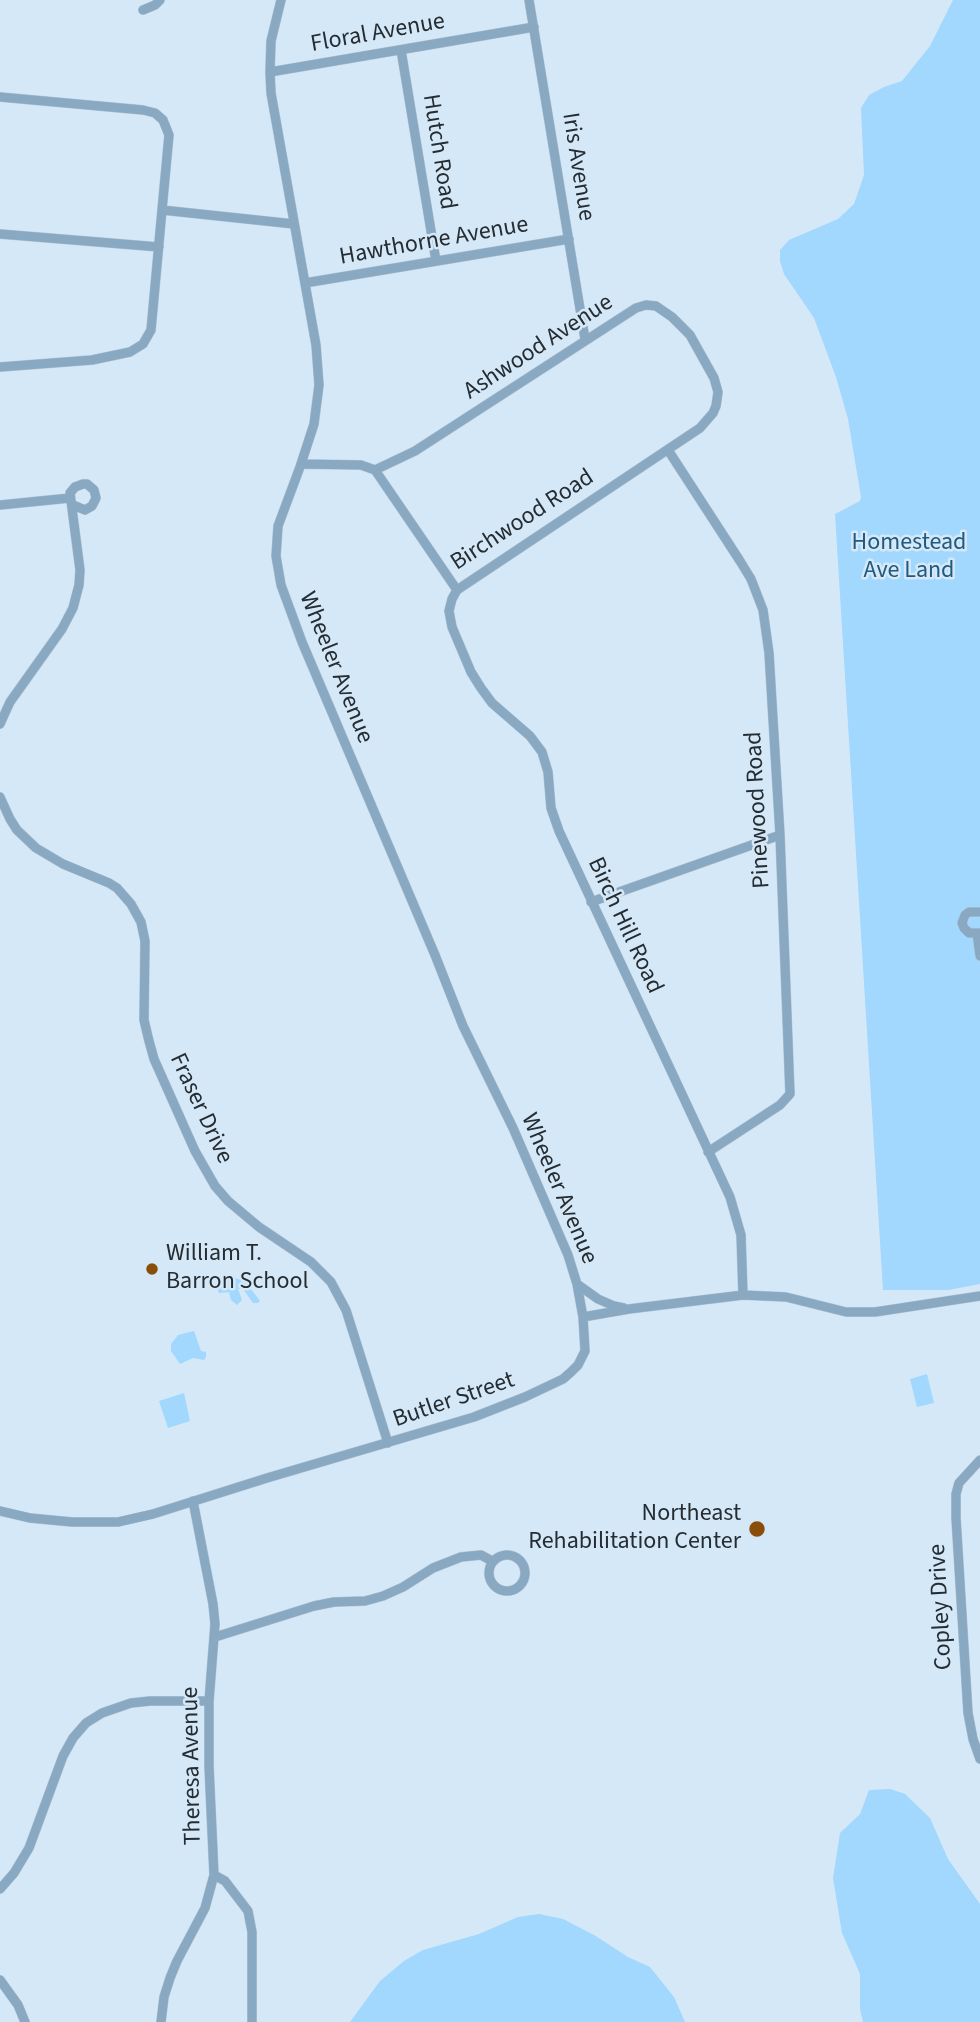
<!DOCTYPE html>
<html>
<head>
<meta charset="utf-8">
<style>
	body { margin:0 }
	canvas { display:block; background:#d5e8f7 }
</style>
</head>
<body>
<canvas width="980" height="2022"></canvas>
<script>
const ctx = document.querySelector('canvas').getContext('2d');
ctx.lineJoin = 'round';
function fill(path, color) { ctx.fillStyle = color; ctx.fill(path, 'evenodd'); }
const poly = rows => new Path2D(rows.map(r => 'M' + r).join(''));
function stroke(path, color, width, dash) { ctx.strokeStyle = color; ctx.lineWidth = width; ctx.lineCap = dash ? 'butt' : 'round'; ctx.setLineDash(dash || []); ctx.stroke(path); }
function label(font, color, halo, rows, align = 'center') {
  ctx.font = font + ' "Source Sans 3",sans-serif'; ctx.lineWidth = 5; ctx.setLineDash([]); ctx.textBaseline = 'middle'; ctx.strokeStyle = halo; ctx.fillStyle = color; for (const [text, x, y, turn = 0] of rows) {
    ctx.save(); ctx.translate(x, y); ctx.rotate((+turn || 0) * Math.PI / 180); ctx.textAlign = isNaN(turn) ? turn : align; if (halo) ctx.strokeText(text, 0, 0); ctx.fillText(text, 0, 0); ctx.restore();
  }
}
fill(poly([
	[953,0,980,0,980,1284,948,1290,883,1290,835,514,860,501,861,497,848,419,836,377,814,318,784,274,780,261,780,250,789,240,838,219,854,204,864,175,861,108,869,95,884,87,902,81,930,46],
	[234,1278,245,1281,260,1301,258,1303,253,1303,243,1289,238,1289,242,1300,237,1305,231,1300,229,1292,219,1293,215,1283],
	[194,1331,201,1351,206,1352,206,1357,204,1360,193,1358,180,1364,171,1351,171,1344,178,1335],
	[927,1374,934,1403,917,1407,910,1379],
	[184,1393,190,1421,168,1428,159,1401],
	[890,1789,905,1794,930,1818,948,1859,980,1904,980,2022,863,2022,860,2009,860,1974,842,1933,833,1878,840,1833,860,1814,869,1790],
	[539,1914,563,1919,594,1935,628,1957,650,1967,674,1997,685,2022,350,2022,380,1981,404,1961,423,1950,479,1934,518,1917]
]), '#a2d7fe');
const minor = poly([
	[281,0,271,41,270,72,271,93,316,345,319,385,314,424,300,467,278,526,276,556,281,585,302,642,435,955,463,1026,513,1128,568,1255,577,1284,583,1317],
	[529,0,585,339],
	[143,10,155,5,160,0],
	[401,50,436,261],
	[270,72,534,27],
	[0,97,143,110,155,113,163,120,169,135,162,210,294,224],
	[0,234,159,247],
	[305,283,569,239],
	[0,367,92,360,130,352,143,344,151,330,162,210],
	[668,450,740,561,751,579,763,610,769,653,780,835,790,1094,780,1105,708,1152],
	[301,464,361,465,375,470,457,590],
	[375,470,415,451,636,308,646,305,656,306,672,317,690,335,714,378,718,392,716,406,713,413,700,428,457,590,452,599,449,611,452,627,471,672,481,688,492,703,530,736,542,752,548,772,551,808,559,831,730,1197,741,1235,743,1295],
	[0,505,70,498],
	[0,724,10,702,62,629,73,608,79,585,80,570,70,493,75,487,83,484,87,484,94,490,96,498,92,506,85,510,73,505],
	[0,797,10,819,17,830,36,848,63,864,109,883,117,888,131,904,141,922,145,941,144,1020,149,1041,154,1059,195,1151,215,1186,228,1201,259,1227,311,1262,331,1282,346,1310,388,1443],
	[591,902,780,835],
	[980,912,969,912,965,915,962,923,964,928,969,933,980,933],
	[977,934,980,956],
	[577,1284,598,1299,614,1306,624,1308],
	[980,1460,959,1483,956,1494,956,1518,968,1713,973,1739,980,1759],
	[0,1511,30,1518,72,1522,118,1522,153,1514,267,1478,474,1417,525,1397,563,1379,571,1372,578,1365,585,1351,583,1317,629,1309,743,1295,786,1297,846,1312,875,1312,980,1296],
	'489 1573a18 18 0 1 1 36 0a18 18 0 1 1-36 0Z',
	[215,1637,314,1606,334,1602,365,1601,383,1596,403,1587,433,1568,461,1557,481,1555,492,1561],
	[214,1875,225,1881,248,1911,252,1932,252,2022],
	[0,1889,14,1873,29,1848,63,1756,73,1738,86,1723,102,1713,131,1703,150,1701,209,1701],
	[0,1980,18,2005,25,2022],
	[161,2022,164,1997,170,1978,177,1961,205,1908,214,1875,209,1766,209,1701,215,1624,213,1604,193,1501]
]);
stroke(minor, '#b5c6d4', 10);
stroke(minor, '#89a9c2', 9);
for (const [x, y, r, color] of [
	[152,1269,7,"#8a4e0b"],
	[757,1529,9,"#8a4e0b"]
]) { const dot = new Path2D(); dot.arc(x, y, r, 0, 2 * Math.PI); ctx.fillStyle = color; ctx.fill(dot); stroke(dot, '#d5e8f7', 2.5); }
label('24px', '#252c32', '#d5e8f7', [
	["Floral Avenue",378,34,-10],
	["Hutch Road",438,152,81],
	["Iris Avenue",577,167,81],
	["Hawthorne Avenue",434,242,-10],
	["Ashwood Avenue",539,348,-33],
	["Birchwood Road",523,521,-33],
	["Wheeler Avenue",335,668,68],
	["Pinewood Road",759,810,-93],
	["Birch Hill Road",624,926,65],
	["Fraser Drive",200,1109,65],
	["Wheeler Avenue",558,1189,67],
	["Butler Street",454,1401,-19],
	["Copley Drive",942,1607,-93],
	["Theresa Avenue",193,1766,-91]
]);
label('24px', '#215a7f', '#d5e8f7', [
	["Homestead",909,544],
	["Ave Land",909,572]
]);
label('24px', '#252c32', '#d5e8f7', [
	["William T.",166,1255],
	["Barron School",166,1283],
	["Northeast",741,1515,"right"],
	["Rehabilitation Center",741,1543,"right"]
], 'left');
</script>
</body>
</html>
